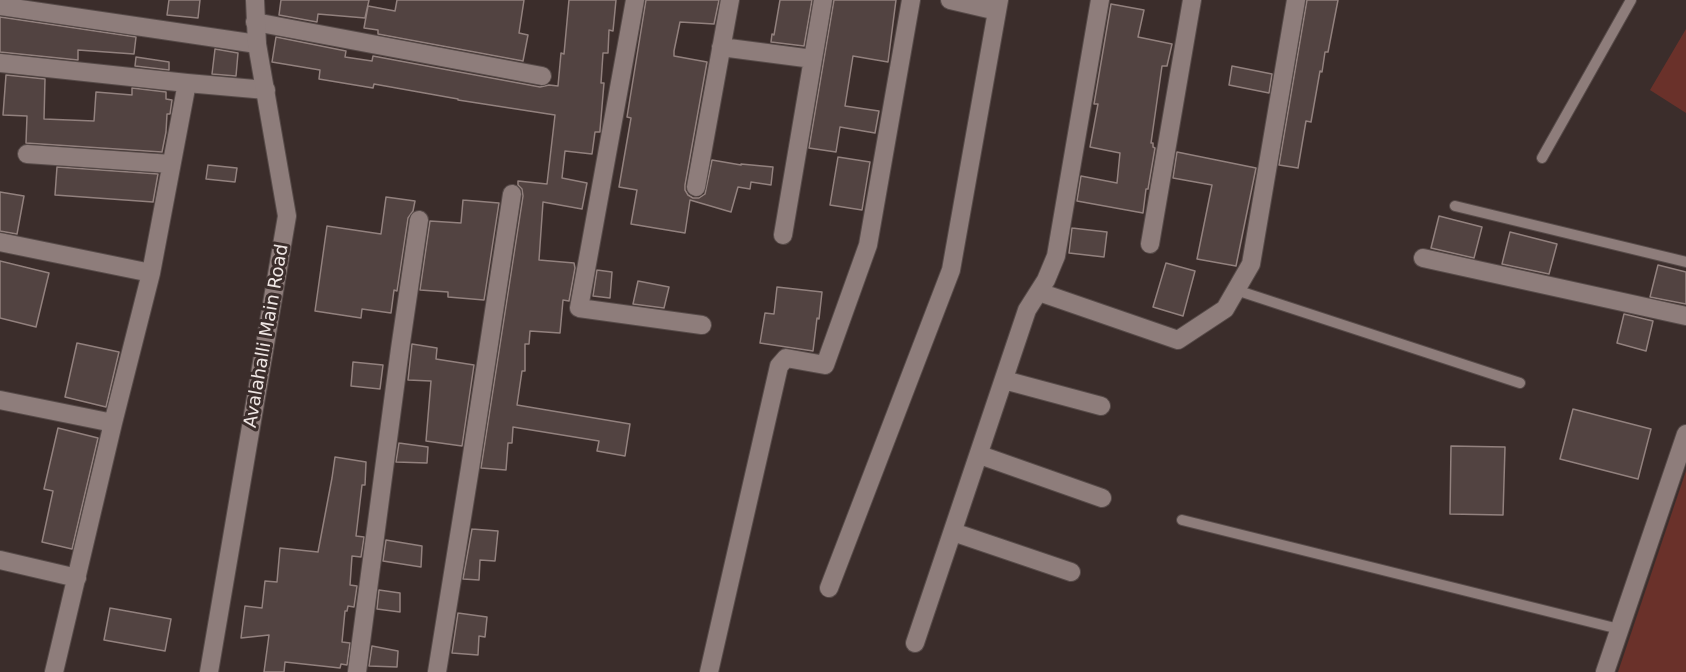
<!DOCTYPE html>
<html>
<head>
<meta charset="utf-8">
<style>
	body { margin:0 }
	canvas { display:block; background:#3b2d2b }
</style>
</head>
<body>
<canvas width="1686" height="672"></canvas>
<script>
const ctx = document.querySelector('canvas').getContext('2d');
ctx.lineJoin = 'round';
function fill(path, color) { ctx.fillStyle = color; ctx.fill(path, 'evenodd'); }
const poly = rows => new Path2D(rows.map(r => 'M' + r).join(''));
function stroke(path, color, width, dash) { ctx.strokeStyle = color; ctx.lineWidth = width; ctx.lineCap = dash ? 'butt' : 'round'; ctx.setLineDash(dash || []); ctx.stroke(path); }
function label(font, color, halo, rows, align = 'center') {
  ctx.font = font + ' "DejaVu Sans",sans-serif'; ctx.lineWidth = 6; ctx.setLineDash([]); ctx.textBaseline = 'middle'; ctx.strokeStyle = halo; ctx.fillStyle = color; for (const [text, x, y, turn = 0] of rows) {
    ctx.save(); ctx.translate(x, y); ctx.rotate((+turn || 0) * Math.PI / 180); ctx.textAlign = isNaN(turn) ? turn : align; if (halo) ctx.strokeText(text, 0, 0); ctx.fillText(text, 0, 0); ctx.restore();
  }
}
fill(poly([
	[1686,29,1686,113,1650,90],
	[1686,471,1686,672,1618,672]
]), '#6a312a');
const building = poly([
	[169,0,200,0,198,18,167,15,169,0],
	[281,0,369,0,365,18,318,14,317,22,279,15,281,0],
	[397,0,524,0,519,33,528,35,523,61,378,34,378,30,364,28,368,6,395,11,397,0],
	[569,0,616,0,613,31,609,30,608,53,603,53,601,83,604,83,600,130,600,132,595,132,592,154,565,151,562,178,587,183,582,209,543,202,539,260,574,263,575,268,569,301,563,300,560,333,530,331,529,344,525,344,525,371,522,371,517,405,630,424,625,456,597,451,599,441,513,427,512,443,508,443,506,470,481,468,523,196,522,189,518,185,518,181,547,184,555,115,458,100,458,99,374,84,373,88,319,79,320,70,272,62,276,37,346,51,345,57,372,61,373,56,540,87,549,85,558,86,561,53,564,54,569,0],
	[646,0,719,0,714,24,680,22,674,51,674,56,707,62,685,185,685,190,688,195,693,198,699,198,705,194,712,160,741,165,741,164,773,167,771,185,751,182,750,189,738,187,731,212,690,200,685,233,631,224,637,190,619,187,631,118,627,117,646,0],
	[780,0,812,0,804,46,771,42,772,34,774,35,780,0],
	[834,0,896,0,888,62,853,56,845,106,879,111,875,133,840,127,836,152,809,148,834,0],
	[1307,0,1338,0,1328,52,1325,52,1322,72,1320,71,1311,122,1306,121,1298,168,1279,165,1307,0],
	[1111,4,1144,10,1138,37,1172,44,1167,66,1162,66,1151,143,1153,143,1153,147,1155,148,1148,189,1146,189,1143,213,1077,201,1081,176,1117,183,1120,153,1090,147,1098,104,1094,104,1111,4],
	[0,17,136,37,134,54,78,50,78,60,0,52,0,17],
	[215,49,238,53,236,76,212,74,215,49],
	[136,57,169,62,169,70,135,66,136,57],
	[1232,66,1272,74,1269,93,1229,85,1232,66],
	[6,75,45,79,44,119,94,121,96,92,132,95,132,88,166,92,166,99,172,100,170,114,167,114,166,132,162,152,26,143,27,116,3,115,6,75],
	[1177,152,1256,168,1236,266,1197,259,1212,185,1173,178,1177,152],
	[838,157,870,162,862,210,830,205,838,157],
	[208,165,237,168,235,182,206,179,208,165],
	[57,167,158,174,153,202,55,195,57,167],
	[0,192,24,196,17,234,0,231,0,192],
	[386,197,415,201,413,211,408,218,397,291,394,290,391,313,362,309,361,318,315,311,327,226,381,234,386,197],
	[463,200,499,203,484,300,448,297,448,292,420,290,430,221,461,223,463,200],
	[1439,216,1482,227,1474,258,1431,248,1439,216],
	[1072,228,1107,232,1104,257,1069,253,1072,228],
	[1510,232,1557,244,1549,274,1502,264,1510,232],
	[0,261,49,273,36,327,0,318,0,261],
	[1166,263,1195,271,1183,316,1153,307,1166,263],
	[1658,265,1686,272,1686,304,1650,297,1658,265],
	[597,270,612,272,610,298,593,296,597,270],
	[638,281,669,287,664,308,633,304,638,281],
	[777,287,822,292,819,319,817,318,813,351,760,343,765,313,774,314,777,287],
	[1624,314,1653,321,1646,351,1617,343,1624,314],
	[77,343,119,352,106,407,65,397,77,343],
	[412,344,437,348,436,359,474,365,462,446,426,441,431,381,408,380,412,344],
	[353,362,383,365,380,389,351,386,353,362],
	[1573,409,1651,429,1638,479,1560,459,1573,409],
	[58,428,98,438,72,549,42,542,53,491,44,489,58,428],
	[399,443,428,447,427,463,396,462,399,443],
	[1451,446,1505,447,1503,515,1450,514,1451,446],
	[335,457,366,462,365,485,362,485,356,536,364,537,361,557,352,556,350,585,357,586,354,607,348,606,347,611,345,611,342,642,350,643,347,665,341,664,340,668,285,662,284,672,264,672,269,635,241,638,245,606,262,608,265,581,277,582,280,548,318,552,332,478,335,457],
	[472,529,498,531,495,561,480,560,479,580,463,579,472,529],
	[386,540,422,546,421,567,383,561,386,540],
	[379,590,400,593,400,612,377,609,379,590],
	[110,608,171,619,165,651,104,640,110,608],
	[458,613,487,617,485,637,479,636,478,655,452,653,458,613],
	[372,646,398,651,397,667,369,666,372,646]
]);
fill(building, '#524341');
stroke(building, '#92817e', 1.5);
const lane = poly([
	[1542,158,1631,0],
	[1455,206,1686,262],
	[1236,290,1520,383],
	[1182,520,1619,629]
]);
const street = poly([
	[635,0,579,308,702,325],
	[950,0,997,11],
	[0,6,257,44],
	[255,22,542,76],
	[721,47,813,59],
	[0,63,187,83,266,90],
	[27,154,171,164],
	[696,187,730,0],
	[783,235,823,0],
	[0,242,151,273],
	[1150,244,1192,0],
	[1423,258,1686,316],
	[1039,292,1178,340,1225,309,1251,264,1296,0],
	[1004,380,1101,406],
	[0,400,113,423],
	[980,455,1102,498],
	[953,532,1071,572],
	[0,560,77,578],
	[829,588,951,270,999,0],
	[915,643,1027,310,1046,280,1056,256,1100,0],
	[54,672,113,423,151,273,187,83],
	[357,672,400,349,419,220],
	[437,672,470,468,512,194],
	[709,672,779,366,786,358,825,365,868,245,911,0],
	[1605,672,1686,434]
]);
const secondary = poly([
	[209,672,287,216,257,44,255,0]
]);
stroke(lane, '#574b49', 12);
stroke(street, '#574b49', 20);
stroke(secondary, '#574b49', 20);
stroke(lane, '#8e7d7b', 10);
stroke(street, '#8e7d7b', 18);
stroke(secondary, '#8e7d7b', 18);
label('18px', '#efe6e4', '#3b2d2b', [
	["Avalahalli Main Road",267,336,-80]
]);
</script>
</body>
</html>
